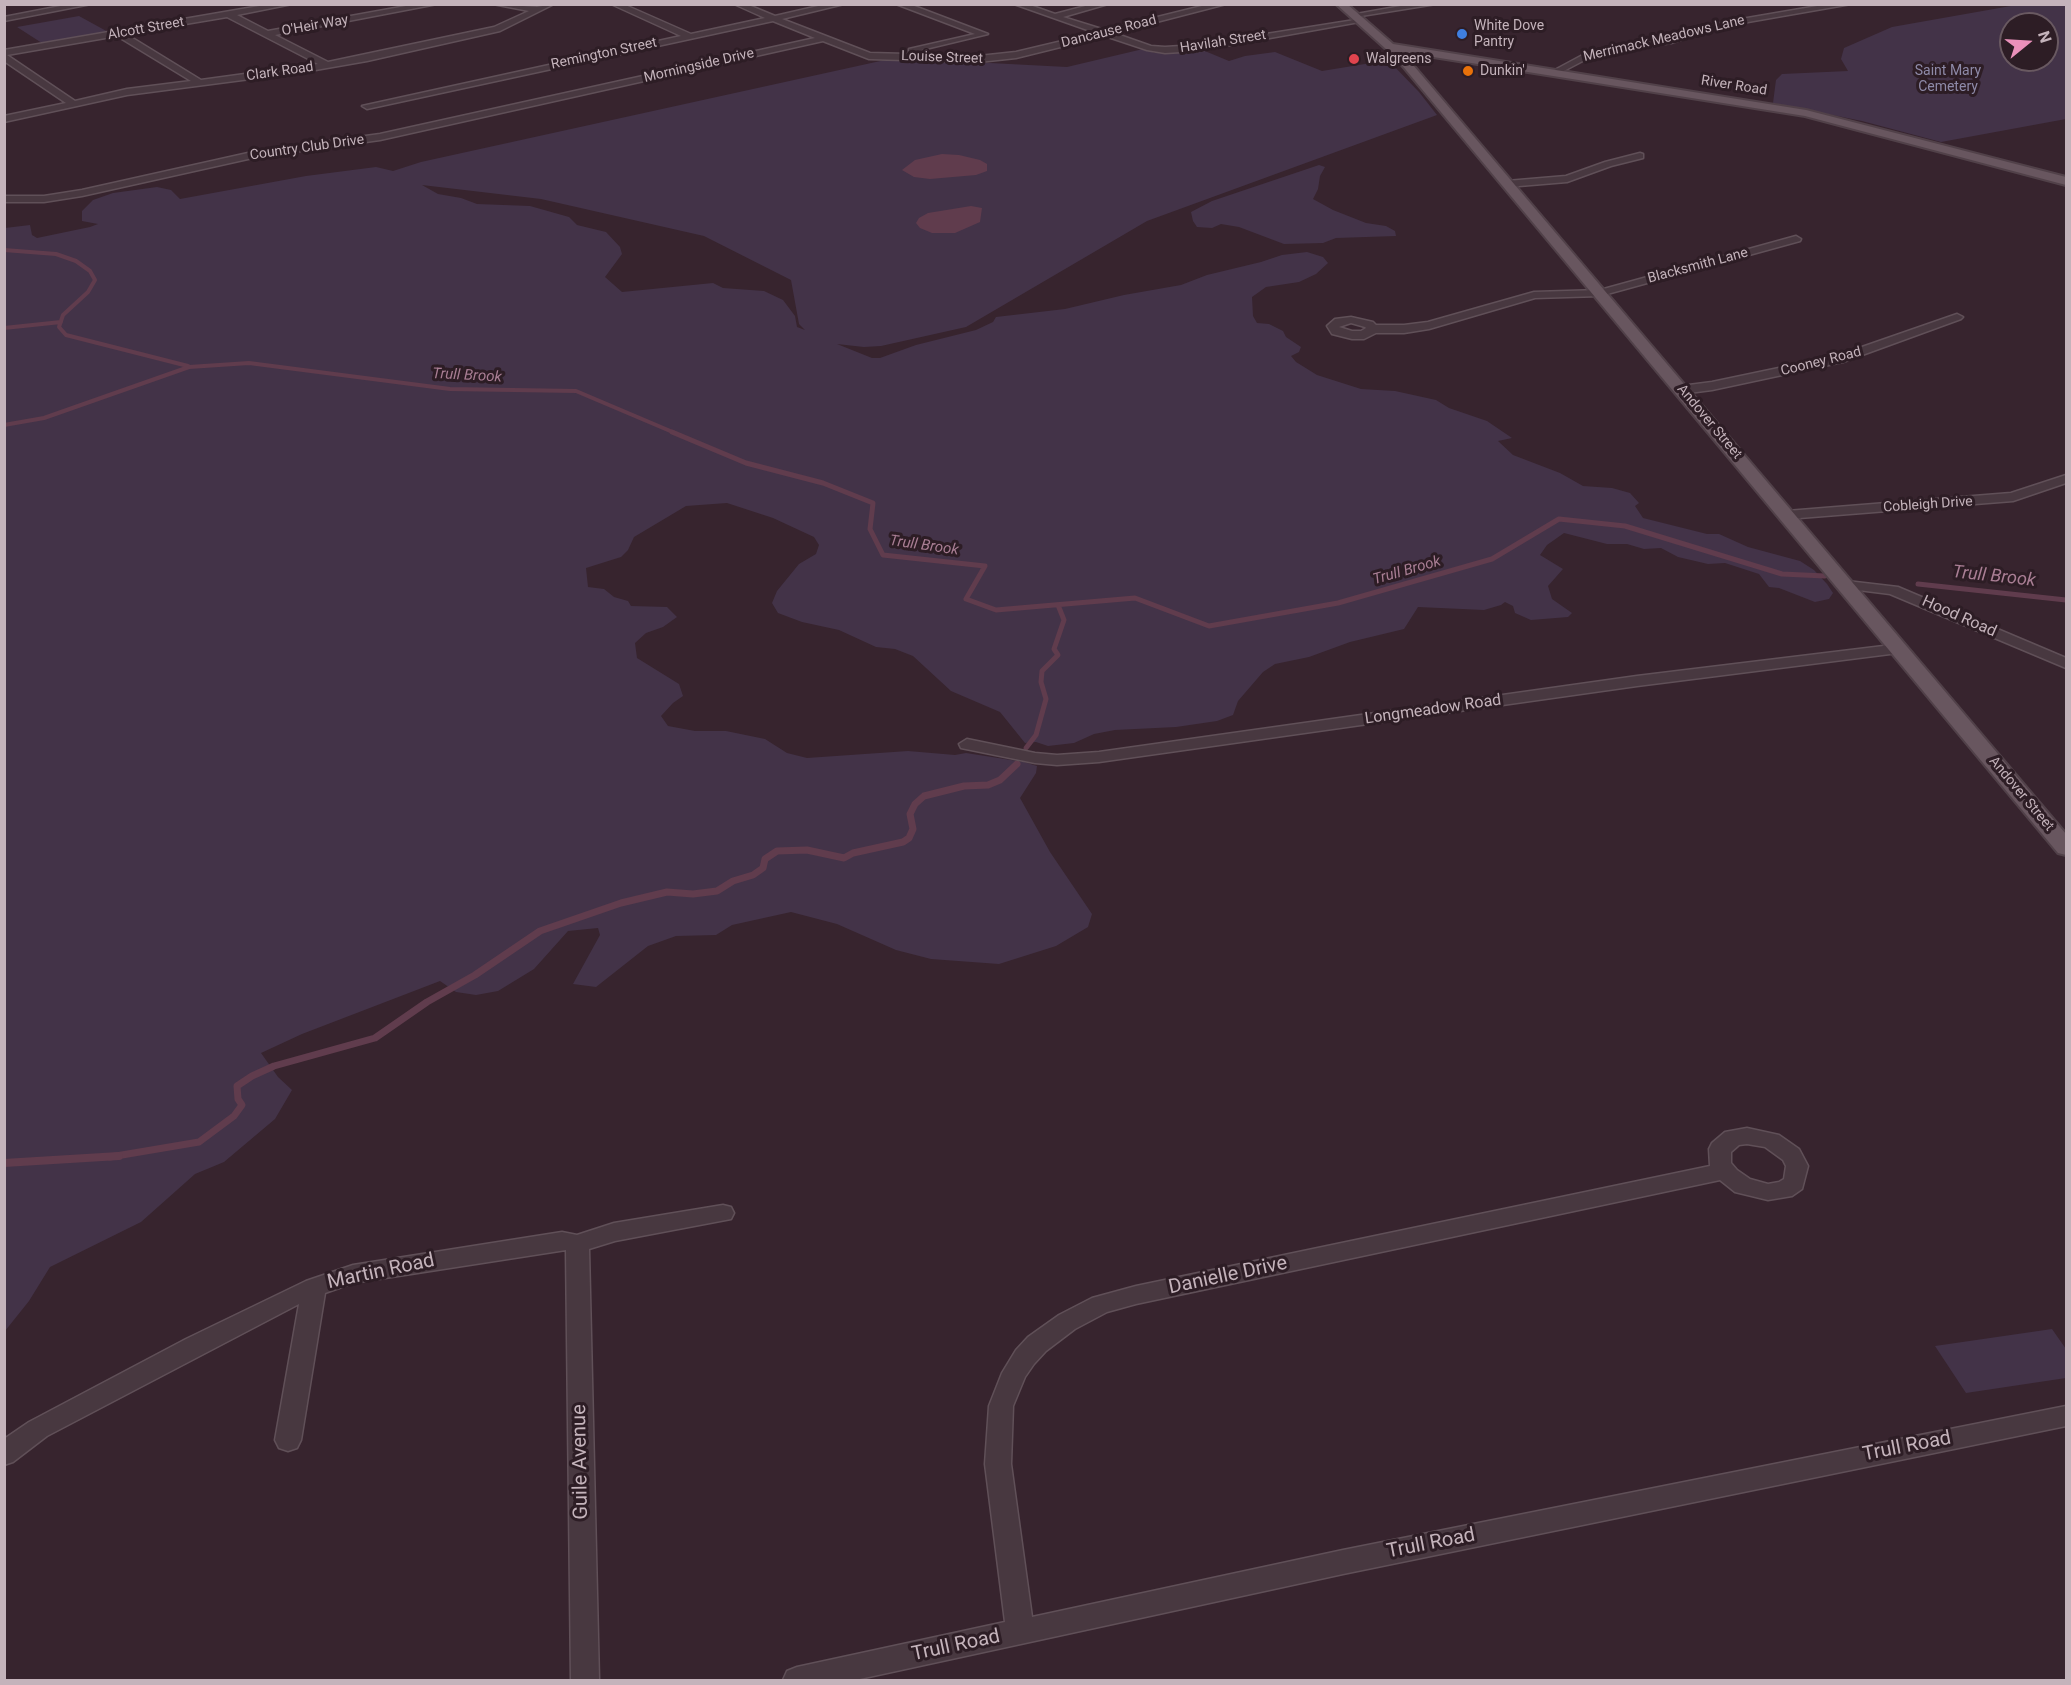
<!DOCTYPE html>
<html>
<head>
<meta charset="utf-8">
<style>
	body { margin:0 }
	#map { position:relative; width:2071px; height:1685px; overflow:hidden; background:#37242e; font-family:Roboto,sans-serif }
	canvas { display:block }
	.frame { position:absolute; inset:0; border:6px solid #c4b3bb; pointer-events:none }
	.north { position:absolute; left:1999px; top:12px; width:60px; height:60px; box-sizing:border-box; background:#2d1d25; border:2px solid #695961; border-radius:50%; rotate:72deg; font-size:16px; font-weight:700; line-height:24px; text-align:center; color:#c4b3bb }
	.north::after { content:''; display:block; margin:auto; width:21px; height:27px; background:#eb91bb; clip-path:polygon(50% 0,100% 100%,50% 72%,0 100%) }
</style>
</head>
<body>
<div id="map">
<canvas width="2071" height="1685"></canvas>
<div class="frame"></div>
<div class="north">N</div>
</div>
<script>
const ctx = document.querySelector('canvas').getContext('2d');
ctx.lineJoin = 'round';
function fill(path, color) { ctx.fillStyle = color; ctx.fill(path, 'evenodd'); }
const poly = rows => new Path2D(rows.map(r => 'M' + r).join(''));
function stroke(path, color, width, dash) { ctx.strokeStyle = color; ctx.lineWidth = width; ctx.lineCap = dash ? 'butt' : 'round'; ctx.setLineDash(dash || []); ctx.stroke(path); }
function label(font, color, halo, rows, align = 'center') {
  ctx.font = font + ' Roboto,sans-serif'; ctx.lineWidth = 6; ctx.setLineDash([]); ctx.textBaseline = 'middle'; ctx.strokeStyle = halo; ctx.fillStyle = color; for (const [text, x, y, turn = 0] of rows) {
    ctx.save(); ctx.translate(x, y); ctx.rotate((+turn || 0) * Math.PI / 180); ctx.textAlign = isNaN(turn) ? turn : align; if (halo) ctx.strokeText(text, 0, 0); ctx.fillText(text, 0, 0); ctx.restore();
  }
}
fill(poly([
	[2022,4,2066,5,2066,119,1941,142,1862,121,1773,103,1776,80,1782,74,1848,71,1841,59,1844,48,1892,27],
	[2011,24,2047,24,2047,60,2011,60],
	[79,16,110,33,45,45,17,27],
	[1143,49,1155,53,1200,49,1229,61,1245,56,1275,52,1322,71,1377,62,1390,62,1419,92,1437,115,1147,221,966,327,881,346,864,347,837,344,872,358,880,358,916,345,976,330,993,322,996,317,1065,309,1124,295,1181,285,1207,275,1261,262,1282,255,1307,252,1323,257,1328,263,1316,274,1299,282,1266,287,1252,297,1253,316,1257,323,1269,324,1283,331,1286,337,1301,347,1299,352,1291,356,1296,362,1317,375,1361,389,1395,391,1436,400,1449,408,1487,421,1512,438,1498,441,1513,455,1560,473,1583,486,1612,488,1630,493,1639,503,1635,506,1643,518,1707,534,1719,534,1748,547,1800,561,1814,570,1827,584,1833,593,1829,599,1815,602,1779,588,1769,587,1759,574,1725,563,1708,564,1678,557,1661,548,1644,549,1627,544,1607,544,1564,533,1547,545,1540,555,1563,569,1548,586,1552,599,1572,613,1568,617,1531,620,1515,613,1513,606,1505,602,1501,605,1484,610,1418,607,1404,629,1350,642,1309,657,1275,664,1263,672,1238,701,1233,715,1217,721,1176,727,1115,730,1094,734,1074,743,1048,746,1036,742,1025,743,1000,712,951,691,913,656,895,649,876,647,839,630,802,622,778,613,772,603,777,591,799,564,816,554,819,545,814,537,773,518,727,503,686,506,634,537,628,550,621,557,586,568,588,587,604,589,614,597,628,601,631,606,667,607,677,617,663,627,646,633,635,643,637,658,679,684,683,696,673,703,661,716,668,726,695,731,726,731,765,739,787,753,807,758,908,751,955,755,966,753,1024,762,1037,766,1036,773,1020,798,1050,852,1092,914,1088,927,1056,946,999,964,931,959,896,950,837,924,791,912,732,925,716,935,676,936,648,946,596,987,573,984,600,935,598,928,568,931,534,969,498,991,476,995,456,992,440,981,302,1034,261,1053,278,1077,292,1090,275,1119,224,1162,195,1174,141,1222,50,1267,29,1301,5,1331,5,228,30,225,32,235,37,238,90,227,98,224,82,221,82,211,93,200,113,193,157,187,171,190,180,199,306,176,376,167,393,171,421,162,894,58,1067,67],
	[422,185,541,199,704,236,791,280,799,324,805,330,797,327,795,316,783,300,764,291,723,288,713,283,622,292,605,277,622,254,620,247,606,232,577,225,569,217,530,206,477,204,461,198,438,194],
	[1319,165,1325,167,1320,176,1318,189,1313,199,1333,210,1366,223,1386,226,1395,231,1396,236,1336,238,1323,243,1284,244,1239,227,1221,224,1212,228,1197,227,1193,221,1191,212,1212,201],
	[2052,1329,2066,1349,2066,1378,1966,1393,1935,1346]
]), '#433348');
fill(poly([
	[942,154,959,155,980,160,987,164,987,171,976,175,930,179,914,177,902,170,915,160],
	[971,206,982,208,980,222,955,233,932,233,920,228,916,223,919,218,928,213]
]), '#603c4d');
stroke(poly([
	[4,250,56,254,76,261,90,271,95,280,88,292,63,315,59,327,66,335,188,366],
	[4,328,61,322],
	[4,425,44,418,189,367,249,363,450,389,576,391,675,433]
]), '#603c4d', 4);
stroke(poly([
	[672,432,746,463,823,483,873,503,870,529,883,555,985,566,966,599,996,610,1135,598,1209,626,1338,603,1492,559,1559,519,1625,526,1782,574,1825,576],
	[1918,584,2066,600],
	[1026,748,1036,735,1046,699,1041,682,1042,671,1058,655,1054,649,1064,620,1058,605]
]), '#603c4d', 5);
stroke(poly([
	[110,1157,199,1142,234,1116,242,1105,238,1099,237,1086,252,1076,274,1066,375,1038,427,1002,475,975,540,931,621,903,667,892,693,894,717,891,733,881,753,875,763,868,765,859,777,851,807,850,844,858,853,853,903,842,909,838,913,829,910,814,915,804,924,796,964,786,988,785,1000,780,1017,764]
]), '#603c4d', 7);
stroke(poly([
	[4,1163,119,1156]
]), '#603c4d', 8);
const minor = poly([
	[71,4,91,4,4,21,4,17,71,4],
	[271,4,292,4,237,15,268,31,417,4,437,4,275,35,328,62,494,27,529,11,493,4,537,7,554,4,500,31,367,61,304,72,127,95,4,122,4,116,66,103,4,61,4,50,271,4],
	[227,17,318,64,201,80,126,34,227,17],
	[117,36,191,81,127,89,75,101,7,55,117,36],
	[611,4,623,4,691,34,765,18,734,4,746,4,775,16,827,4,844,4,782,19,870,53,979,56,1016,52,1096,33,1014,4,1027,4,1055,14,1093,4,1108,4,1063,17,1105,30,1210,4,1226,4,1114,33,1151,46,1165,47,1197,45,1361,19,1365,21,1197,51,1165,53,1147,50,1105,36,1016,58,979,62,869,59,823,41,380,140,257,157,82,196,44,202,4,202,4,196,44,196,82,190,257,151,380,134,815,38,773,21,367,109,362,106,681,36,611,4],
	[896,4,909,4,988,34,909,53,909,49,975,34,896,4],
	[1412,4,1436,4,1355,17,1351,15,1412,4],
	[1829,4,1851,4,1725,26,1671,43,1594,55,1558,74,1551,72,1592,50,1670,39,1724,22,1829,4],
	[1640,153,1643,154,1643,158,1611,166,1567,182,1507,187,1502,184,1507,181,1566,176,1605,162,1640,153],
	[1796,236,1801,239,1800,241,1600,296,1535,298,1429,329,1404,333,1376,333,1364,339,1352,339,1332,334,1327,326,1335,319,1351,317,1373,322,1376,325,1404,325,1428,322,1534,292,1600,290,1796,236],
	[1351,323,1365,327,1366,328,1361,331,1352,331,1339,327,1351,323],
	[1957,314,1963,317,1961,319,1843,362,1712,390,1681,394,1675,390,1681,386,1712,382,1836,356,1957,314],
	[2066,475,2066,483,2013,501,1787,519,1780,515,1787,511,2011,493,2066,475],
	[1847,581,1898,587,2066,658,2066,668,1890,594,1842,588,1840,585,1847,581],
	[1900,644,1906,646,1908,649,1906,652,1637,686,1099,762,1057,765,1035,763,961,748,959,744,967,739,1035,753,1057,755,1099,752,1637,676,1900,644],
	[1747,1128,1779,1135,1799,1149,1808,1166,1802,1189,1792,1196,1768,1200,1735,1192,1720,1180,1136,1304,1107,1312,1075,1329,1046,1351,1034,1364,1025,1377,1013,1406,1011,1464,1032,1617,1343,1550,2066,1406,2066,1426,1343,1574,855,1680,783,1680,787,1671,797,1667,1005,1622,985,1464,989,1406,1002,1373,1016,1350,1028,1337,1059,1315,1092,1298,1136,1286,1710,1166,1709,1149,1712,1143,1725,1132,1747,1128],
	[1747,1144,1765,1147,1783,1160,1786,1166,1784,1179,1779,1182,1768,1184,1750,1179,1737,1170,1731,1163,1731,1152,1739,1145,1747,1144],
	[723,1205,731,1207,734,1213,731,1219,615,1241,589,1249,599,1680,571,1680,566,1250,353,1283,325,1293,301,1440,297,1448,288,1451,279,1448,275,1440,299,1304,47,1436,13,1462,4,1465,4,1439,29,1422,186,1339,306,1281,353,1265,562,1232,577,1235,614,1223,723,1205]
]);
const major = poly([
	[1336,4,1347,4,1393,44,1806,110,2066,177,2066,185,1805,116,1402,52,2066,834,2066,855,2058,853,1396,58,1336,4]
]);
stroke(minor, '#605058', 3);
stroke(major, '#514149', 4);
fill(minor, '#483840');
fill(major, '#68565f');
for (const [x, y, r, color] of [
	[1462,34,6,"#3f7fe0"],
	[1354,59,6,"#e0444e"],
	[1468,71,6,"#e8710a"]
]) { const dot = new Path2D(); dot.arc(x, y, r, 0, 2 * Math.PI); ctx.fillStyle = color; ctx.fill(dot); stroke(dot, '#2d1d25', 2); }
label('14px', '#c4b3bb', '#2d1d25', [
	["O'Heir Way",315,26,-10],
	["Alcott Street",146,29,-10],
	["Dancause Road",1109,32,-14],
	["Merrimack Meadows Lane",1664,39,-13],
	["Havilah Street",1223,42,-9],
	["Remington Street",604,54,-12],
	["Louise Street",942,58,2],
	["Morningside Drive",699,66,-13],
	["Clark Road",280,72,-8],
	["River Road",1734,86,9],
	["Country Club Drive",307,148,-8],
	["Blacksmith Lane",1698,266,-15],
	["Cooney Road",1821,362,-14],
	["Andover Street",1709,422,50],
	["Cobleigh Drive",1928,505,-4],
	["Andover Street",2021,794,50]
]);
label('14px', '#c4b3bb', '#2d1d25', [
	["White Dove",1474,26],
	["Pantry",1474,42],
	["Walgreens",1366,59],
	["Dunkin'",1480,71]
], 'left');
label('14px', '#8e8aa8', '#2d1d25', [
	["Saint Mary",1948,71],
	["Cemetery",1948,87]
]);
label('italic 15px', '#a97e94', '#2d1d25', [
	["Trull Brook",467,376,3],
	["Trull Brook",924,546,8],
	["Trull Brook",1407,571,-16]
]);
label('16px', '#c4b3bb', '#2d1d25', [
	["Hood Road",1959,617,24],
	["Longmeadow Road",1433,710,-8]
]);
label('italic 18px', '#a97e94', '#2d1d25', [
	["Trull Brook",1994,577,6]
]);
label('20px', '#c4b3bb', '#2d1d25', [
	["Martin Road",381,1272,-12],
	["Danielle Drive",1228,1276,-12],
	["Trull Road",1907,1447,-11],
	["Guile Avenue",581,1462,-91],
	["Trull Road",1431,1544,-11],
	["Trull Road",956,1646,-12]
]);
</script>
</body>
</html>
